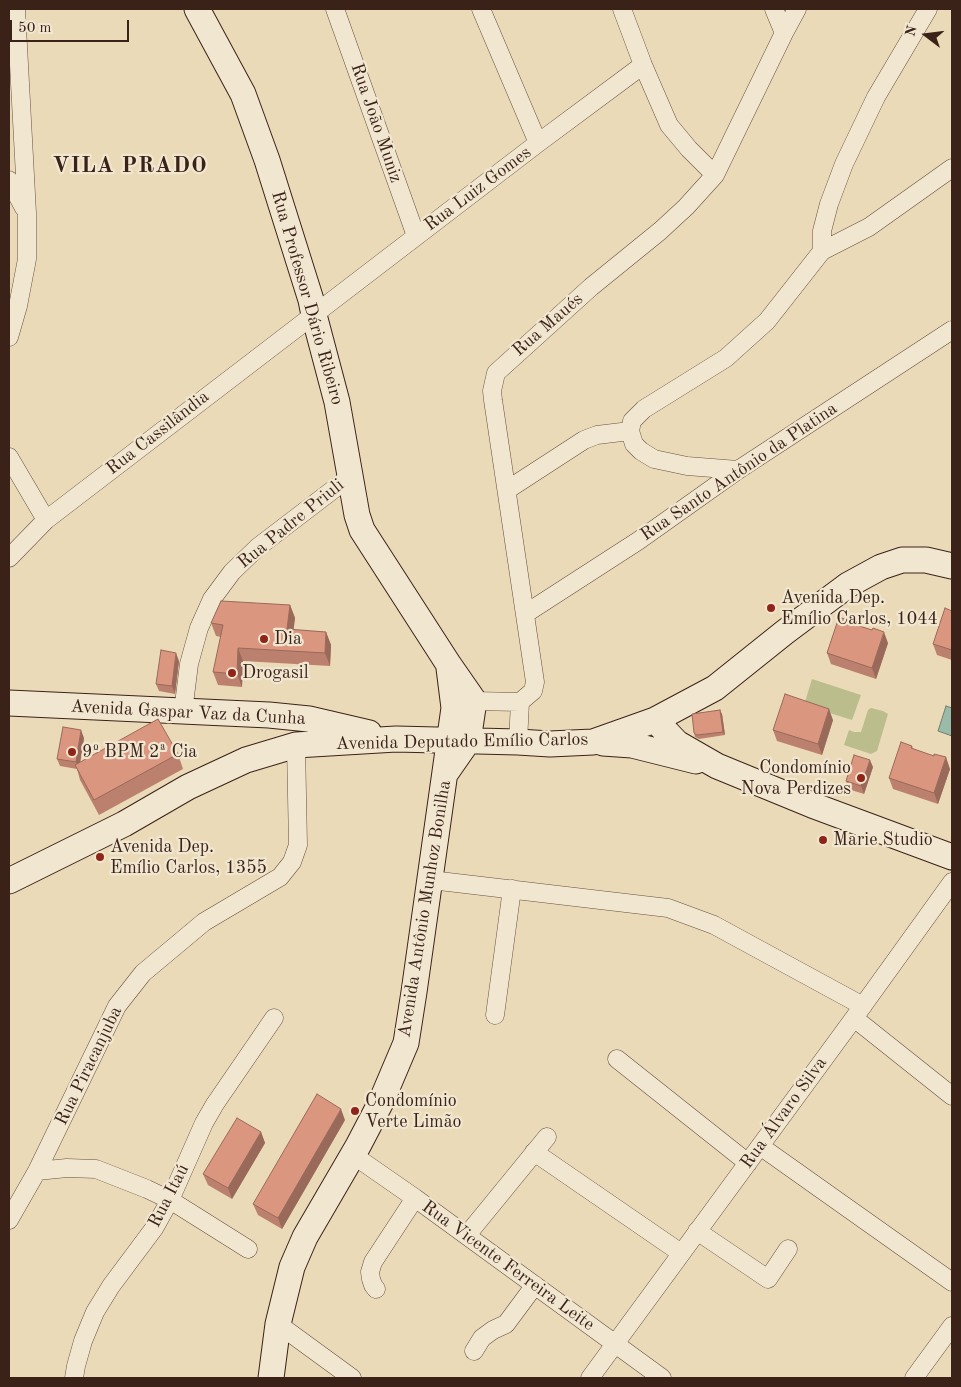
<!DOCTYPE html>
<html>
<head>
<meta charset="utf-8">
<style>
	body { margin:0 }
	#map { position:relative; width:961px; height:1387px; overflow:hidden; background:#eadab8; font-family:"Old Standard TT",serif }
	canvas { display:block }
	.frame { position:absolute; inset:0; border:10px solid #3b2219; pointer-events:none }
	.north { position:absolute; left:901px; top:10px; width:50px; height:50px; -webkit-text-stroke:4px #f1e7d1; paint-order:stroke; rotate:285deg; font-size:14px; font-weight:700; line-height:20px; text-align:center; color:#3b2219 }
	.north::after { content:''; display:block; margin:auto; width:18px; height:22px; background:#3b2219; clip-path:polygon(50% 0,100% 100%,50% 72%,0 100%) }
	.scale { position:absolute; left:10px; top:20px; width:119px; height:22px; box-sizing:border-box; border:2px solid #3b2219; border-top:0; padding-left:6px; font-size:15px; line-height:18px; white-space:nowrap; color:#3b2219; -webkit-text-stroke:4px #f1e7d1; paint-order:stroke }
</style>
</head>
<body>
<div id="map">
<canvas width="961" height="1387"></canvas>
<div class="frame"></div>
<div class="north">N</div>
<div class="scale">50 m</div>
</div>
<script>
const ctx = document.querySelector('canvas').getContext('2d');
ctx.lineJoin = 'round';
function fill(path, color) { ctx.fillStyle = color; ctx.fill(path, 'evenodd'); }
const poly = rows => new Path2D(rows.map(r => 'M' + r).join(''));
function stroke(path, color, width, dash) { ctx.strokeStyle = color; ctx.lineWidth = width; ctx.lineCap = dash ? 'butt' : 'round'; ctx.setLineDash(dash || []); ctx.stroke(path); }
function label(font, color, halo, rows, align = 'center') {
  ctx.font = font + ' "Old Standard TT",serif'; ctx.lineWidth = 4.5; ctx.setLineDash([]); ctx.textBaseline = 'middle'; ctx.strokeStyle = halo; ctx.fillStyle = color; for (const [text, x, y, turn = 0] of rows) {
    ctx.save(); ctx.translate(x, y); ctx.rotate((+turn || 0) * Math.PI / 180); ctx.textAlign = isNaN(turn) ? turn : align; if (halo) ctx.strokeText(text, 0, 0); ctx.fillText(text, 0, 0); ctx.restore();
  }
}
fill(poly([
	[812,679,861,695,852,720,804,705],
	[871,708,883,711,888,714,877,751,871,754,844,745,849,730,854,732,861,732,868,710]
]), '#bbbe8c');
const water = poly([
	[946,706,952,708,952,736,938,731,946,706]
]);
fill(water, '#99bba9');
stroke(water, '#737e6f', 1);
const street = poly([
	[335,9,416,236],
	[481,9,538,143],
	[622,9,643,65,669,125,689,149,715,175],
	[774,9,784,33],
	[9,180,24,208],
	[822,251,822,231,829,204,844,164,876,97,928,9],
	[9,337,18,306,27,259,27,213,16,9],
	[9,457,46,520],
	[738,470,687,466,654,459,641,451,634,444,630,431,632,421,644,409,726,358,767,321,822,251,869,227,952,168],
	[507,490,584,440,597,435,630,431],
	[9,558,46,520,538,143,643,65],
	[525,614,638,541,738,470,952,330],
	[474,701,520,702,533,691,535,682,493,400,492,391,496,373,591,287,660,231,686,207,715,175,784,33,797,9],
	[183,712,189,664,199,628,212,599,232,572,258,547,351,476],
	[518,742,520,702],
	[431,880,668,908,714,925,863,1006],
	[495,1015,512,889],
	[854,1018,952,1096],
	[617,1059,748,1163],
	[760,1146,952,1282],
	[534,1152,681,1253],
	[353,1155,415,1198,662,1378],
	[37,1171,67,1168,96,1169,147,1189,170,1200,248,1249],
	[9,1220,37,1171,117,1006,143,973,204,922,280,877,292,862,298,845,296,745],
	[697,1231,768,1279,788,1249],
	[467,1235,547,1137],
	[376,1289,373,1285,371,1279,370,1272,373,1262,415,1198],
	[278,1324,352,1378],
	[474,1351,482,1338,493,1330,506,1324,535,1285],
	[74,1378,76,1366,83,1341,95,1312,111,1286,155,1227,170,1200,204,1123,215,1104,274,1018],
	[590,1378,854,1018,952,882],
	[914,1378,952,1326]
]);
const secondary = poly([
	[197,9,243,94,267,160,311,300,314,315,337,402,357,515,362,530,449,665,474,701,468,741,445,774],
	[9,703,269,715,309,719,369,733],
	[655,720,677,743,717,766,812,805,952,857],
	[603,743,632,745,696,761],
	[9,881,124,824,188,787,246,760,296,745,396,739,518,742,550,744,593,742,655,720,715,688,785,632,848,585,881,567,902,560,926,560,952,566],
	[271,1378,278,1324,292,1267,305,1237,358,1146,381,1102,406,1043,414,992,454,708,449,668]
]);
stroke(street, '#675041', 19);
stroke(secondary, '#3b2219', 27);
stroke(street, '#f1e7d1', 18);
stroke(secondary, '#f1e7d1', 25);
fill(poly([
	[290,605,295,618,293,630,326,632,331,645,330,666,243,661,242,687,218,685,213,672,221,637,216,636,211,623],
	[952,611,952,660,937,655,933,644],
	[888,643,876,679,831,664,827,653],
	[179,661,175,694,159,691,156,684],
	[722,714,725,735,699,739,695,737,694,733],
	[833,720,822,755,777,741,773,730],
	[84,738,80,762,178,754,183,769,99,815,80,780,77,769,60,766,57,759],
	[912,746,913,749,950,769,938,804,893,789,889,778],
	[873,767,864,794,848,789,846,781],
	[345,1120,282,1229,258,1215,253,1204],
	[261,1132,265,1143,232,1199,208,1185,203,1174]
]), '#bc816e');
fill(poly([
	[290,605,295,618,292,643,287,629],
	[326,632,331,645,330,666,325,653],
	[884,632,888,643,876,679,872,668],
	[238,648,243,661,242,687,237,674],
	[176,653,179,661,175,694,172,686],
	[829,709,833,720,822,755,818,744],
	[720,710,722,714,725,735,723,732],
	[81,730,84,738,79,770,76,762],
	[946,757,950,769,938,804,934,793],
	[870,760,873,767,864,794,861,786],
	[341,1109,345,1120,282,1229,278,1218],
	[261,1132,265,1143,232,1199,228,1188]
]), '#99695a');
const building = poly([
	[221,601,290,605,287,629,326,632,325,653,238,648,237,674,213,672,223,625,211,623,221,601],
	[945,608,952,611,952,650,933,644,945,608],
	[839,617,850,621,850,623,872,630,873,628,884,632,872,668,827,653,839,617],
	[161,650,176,653,172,686,156,684,161,650],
	[785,694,829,709,818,744,773,730,785,694],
	[720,710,723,732,697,735,694,733,692,714,720,710],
	[158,719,178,754,94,800,75,765,158,719],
	[63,727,81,730,76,762,57,759,63,727],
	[901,742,912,746,911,748,934,756,934,754,946,757,934,793,889,778,901,742],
	[854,755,870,760,861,786,846,781,854,755],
	[317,1094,341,1109,278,1218,253,1204,317,1094],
	[237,1118,261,1132,228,1188,203,1174,237,1118]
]);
fill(building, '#db9680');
stroke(building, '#99695a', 1);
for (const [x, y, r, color] of [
	[771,608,5,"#8f2418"],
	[264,639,5,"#8f2418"],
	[232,673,5,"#8f2418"],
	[72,752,5,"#8f2418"],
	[861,778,5,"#8f2418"],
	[823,840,5,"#8f2418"],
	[100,857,5,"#8f2418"],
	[355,1111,5,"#8f2418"]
]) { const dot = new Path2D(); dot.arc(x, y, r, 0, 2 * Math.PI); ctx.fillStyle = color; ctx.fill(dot); stroke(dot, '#f1e7d1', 2); }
label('18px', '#3b2219', '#f1e7d1', [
	["Rua João Muniz",376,123,71],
	["Rua Luiz Gomes",478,189,-37],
	["Rua Professor Dário Ribeiro",307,298,74],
	["Rua Maués",548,325,-41],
	["Rua Cassilândia",158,433,-38],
	["Rua Santo Antônio da Platina",739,472,-34],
	["Rua Padre Priuli",291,524,-39],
	["Avenida Gaspar Vaz da Cunha",188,713,3],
	["Avenida Deputado Emílio Carlos",462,742,-1],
	["Avenida Antônio Munhoz Bonilha",425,909,-81],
	["Rua Piracanjuba",89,1066,-64],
	["Rua Álvaro Silva",784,1113,-54],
	["Rua Itaú",169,1196,-63],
	["Rua Vicente Ferreira Leite",508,1266,36]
]);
label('18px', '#3b2219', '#f1e7d1', [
	["Avenida Dep.",781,598],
	["Emílio Carlos, 1044",781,619],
	["Dia",274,639],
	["Drogasil",242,673],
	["9º BPM 2ª Cia",82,752],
	["Condomínio",851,768,"right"],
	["Nova Perdizes",851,789,"right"],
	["Marie Studio",833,840],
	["Avenida Dep.",110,847],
	["Emílio Carlos, 1355",110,868],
	["Condomínio",365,1101],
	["Verte Limão",365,1122]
], 'left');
ctx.letterSpacing = '1px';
label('bold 22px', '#3b2219', '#f1e7d1', [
	["VILA PRADO",130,166]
]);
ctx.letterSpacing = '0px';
</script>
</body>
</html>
